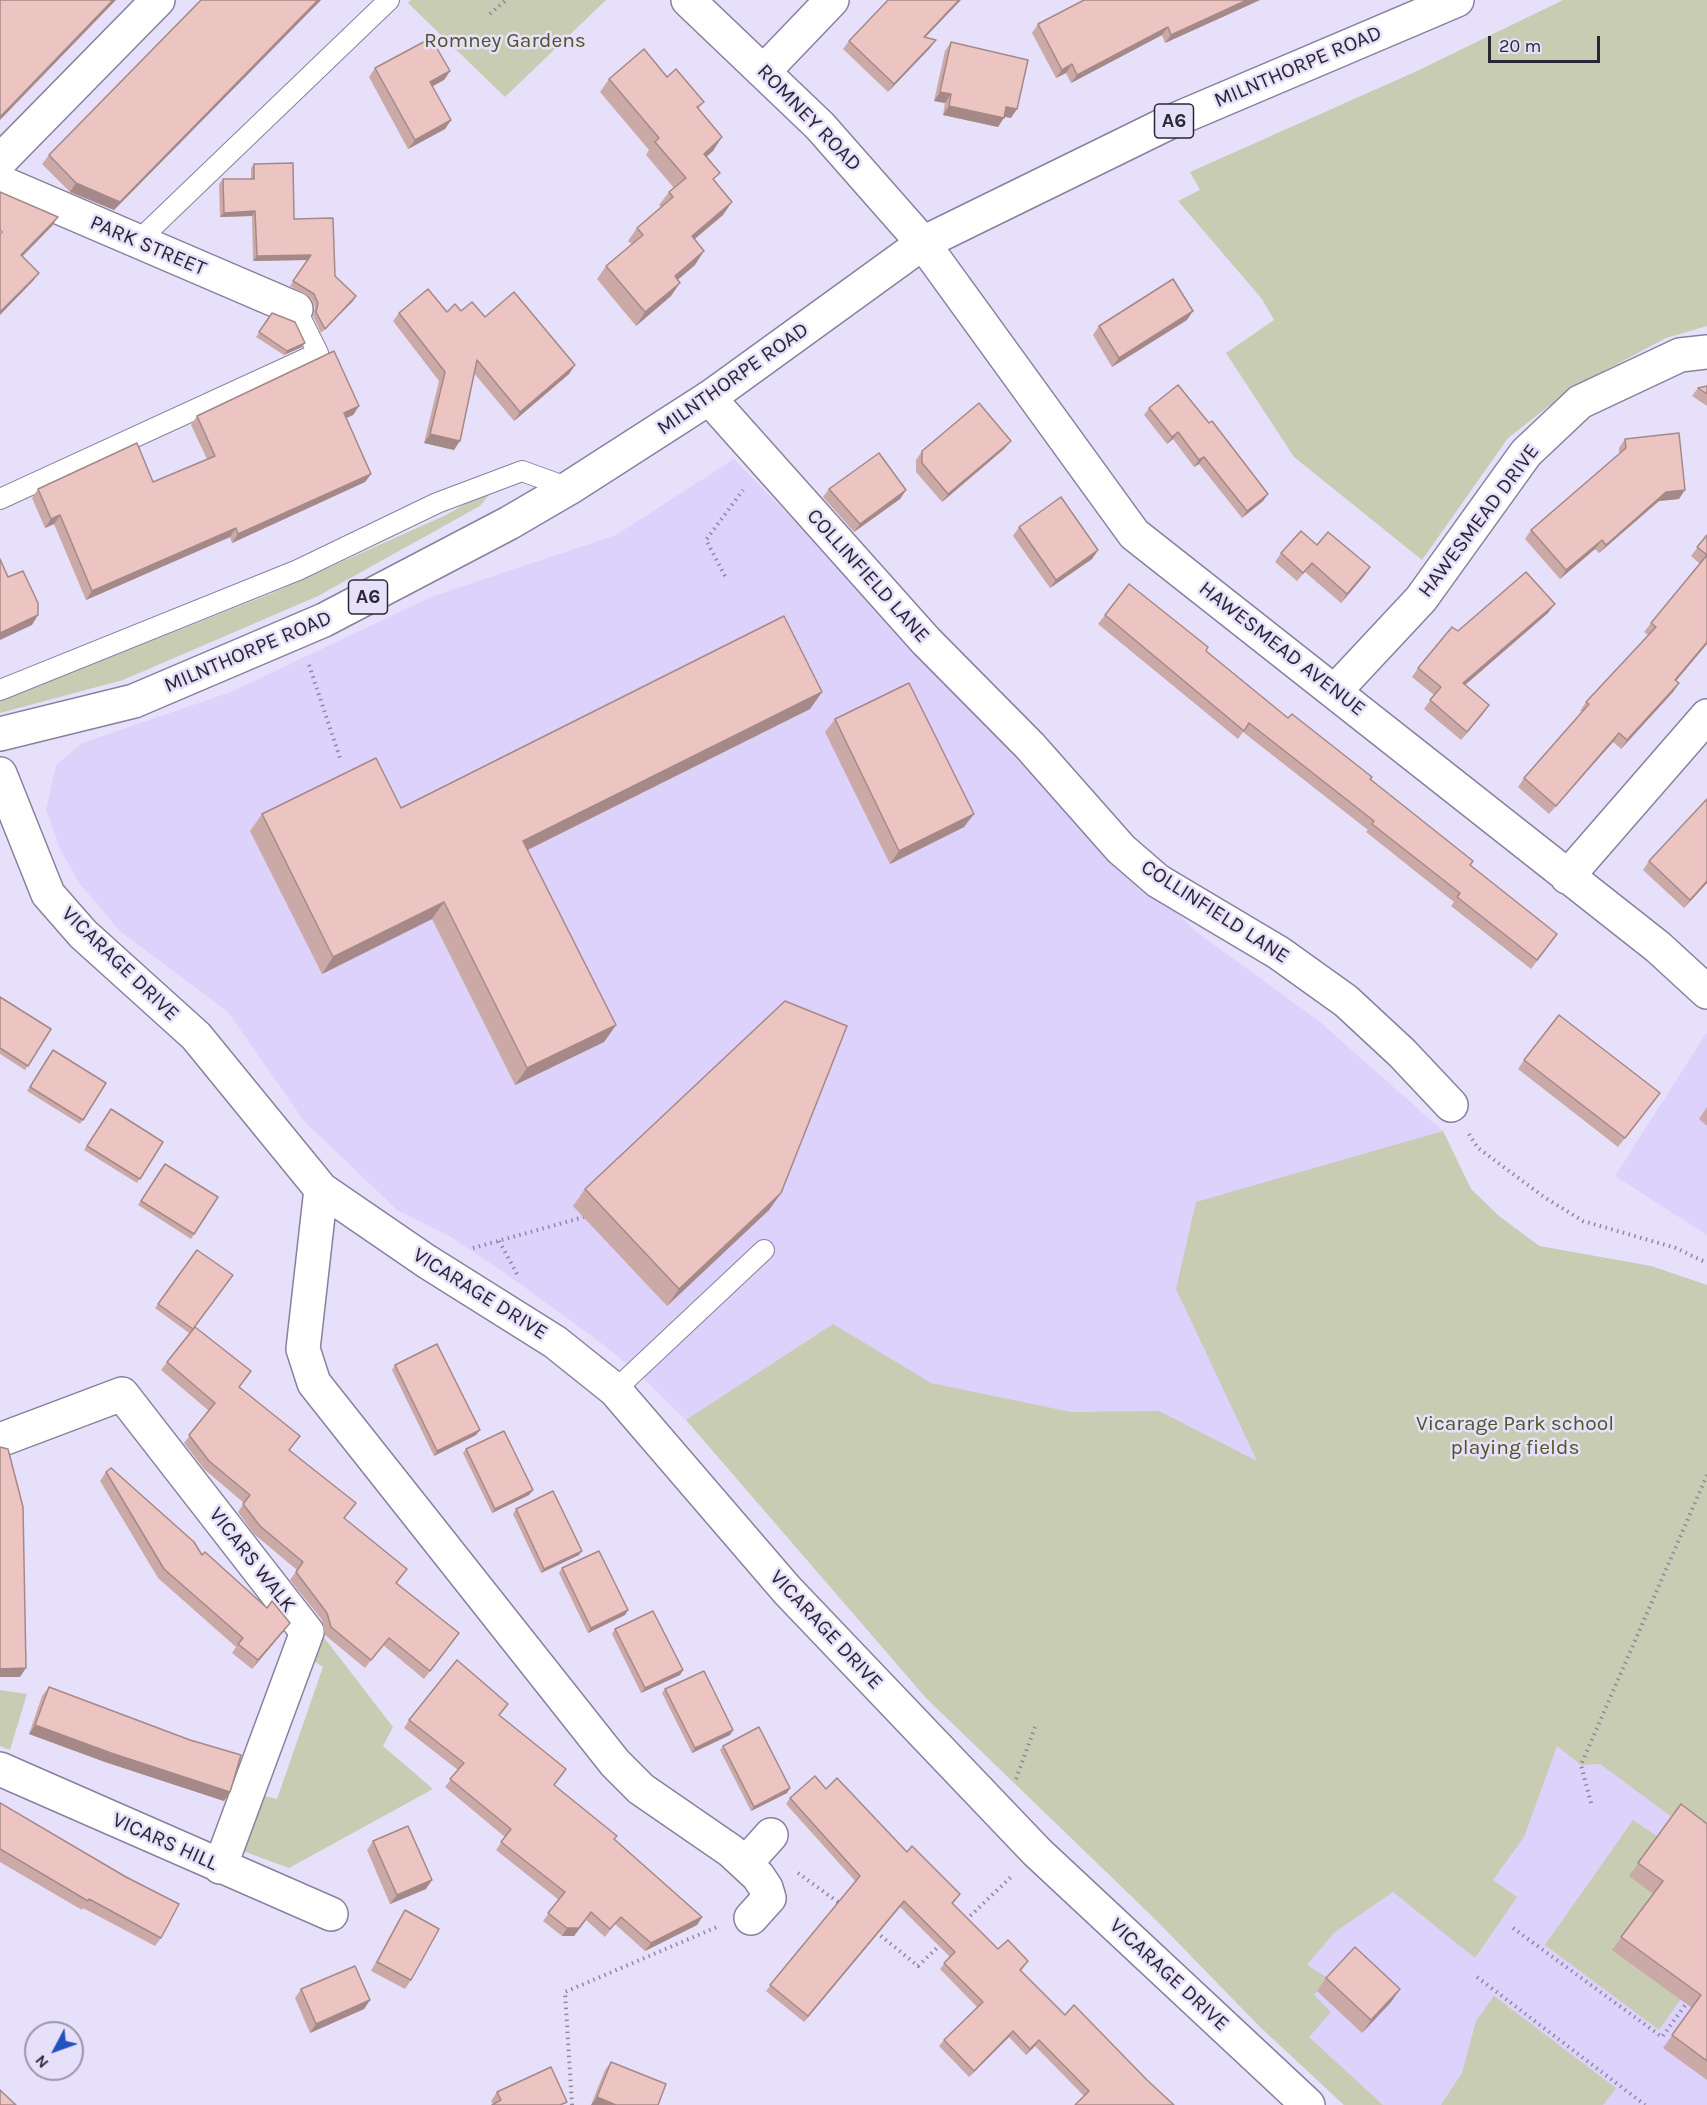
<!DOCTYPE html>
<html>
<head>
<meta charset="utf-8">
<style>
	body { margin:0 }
	#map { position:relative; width:1707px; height:2105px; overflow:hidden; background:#e7e0fb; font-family:Karla,sans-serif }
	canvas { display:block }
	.north { position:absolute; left:24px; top:2021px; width:60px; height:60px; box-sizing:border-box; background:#e7e0fb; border:2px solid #9b96ab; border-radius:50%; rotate:229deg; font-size:16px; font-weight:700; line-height:24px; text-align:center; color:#2a2734 }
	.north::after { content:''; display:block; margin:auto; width:21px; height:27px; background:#2152bf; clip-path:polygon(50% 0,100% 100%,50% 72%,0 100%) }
	.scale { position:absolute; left:1488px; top:36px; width:112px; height:27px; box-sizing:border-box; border:3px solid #2a2734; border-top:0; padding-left:8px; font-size:18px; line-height:21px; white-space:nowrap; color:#2a2734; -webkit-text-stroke:4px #e7e0fb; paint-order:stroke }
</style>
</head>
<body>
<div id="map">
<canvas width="1707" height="2105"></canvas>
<div class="north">N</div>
<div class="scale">20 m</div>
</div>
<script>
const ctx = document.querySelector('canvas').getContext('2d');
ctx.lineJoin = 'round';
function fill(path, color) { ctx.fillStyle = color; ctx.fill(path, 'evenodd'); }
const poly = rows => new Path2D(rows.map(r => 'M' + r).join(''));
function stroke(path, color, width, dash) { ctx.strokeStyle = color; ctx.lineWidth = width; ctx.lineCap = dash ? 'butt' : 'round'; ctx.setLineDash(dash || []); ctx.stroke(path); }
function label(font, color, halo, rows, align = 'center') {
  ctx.font = font + ' Karla,sans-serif'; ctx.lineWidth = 5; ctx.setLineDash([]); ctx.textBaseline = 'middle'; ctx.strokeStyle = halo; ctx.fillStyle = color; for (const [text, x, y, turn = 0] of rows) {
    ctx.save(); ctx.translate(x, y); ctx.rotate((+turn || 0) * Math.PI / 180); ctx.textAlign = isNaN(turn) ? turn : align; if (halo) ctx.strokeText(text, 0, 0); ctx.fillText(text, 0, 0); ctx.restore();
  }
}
fill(poly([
	[734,459,1195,931,1319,1021,1443,1131,1471,1189,1499,1216,1540,1246,1651,1266,1707,1285,1707,2105,1344,2105,1258,2025,1334,1933,1393,1892,686,1420,641,1376,604,1345,505,1273,451,1237,397,1210,304,1121,228,1012,121,932,80,884,61,851,46,810,56,765,82,743,231,692,431,597,616,535],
	[1707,1032,1707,1235,1615,1176]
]), '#dcd2fb');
fill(poly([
	[411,0,606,0,505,97,408,3],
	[1563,0,1707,0,1707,326,1666,338,1572,388,1508,438,1422,560,1294,457,1226,353,1274,320,1262,299,1178,201,1200,190,1190,172,1417,71],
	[496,486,480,506,318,596,123,680,0,713,0,701,270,594,446,515],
	[1443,1131,1471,1189,1499,1216,1539,1246,1651,1266,1707,1285,1707,1843,1600,1764,1581,1765,1557,1746,1524,1837,1493,1880,1517,1897,1475,1958,1393,1892,1334,1933,1307,1965,1329,1979,1314,1995,1331,2012,1309,2037,1383,2105,1344,2105,1258,2025,1157,1921,926,1698,686,1420,833,1324,931,1383,1071,1412,1159,1411,1257,1461,1176,1289,1196,1202],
	[319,1631,393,1727,383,1746,433,1789,289,1868,240,1850,260,1795,277,1799,323,1667,309,1658],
	[0,1690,27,1694,10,1750,0,1746],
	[1633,1820,1658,1837,1654,1894,1680,2000,1659,2030,1545,1945],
	[1494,1996,1616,2088,1603,2105,1441,2105,1462,2073,1476,2021]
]), '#c8ccb2');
const lane = poly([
	[137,242,389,0],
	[0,499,318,353,296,309],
	[0,690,298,570,437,503,522,471,569,488],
	[615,1390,764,1250]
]);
const street = poly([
	[764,71,832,0],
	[0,161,158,0],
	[0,182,296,309],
	[923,243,1134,534,1658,947,1707,992],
	[709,398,926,641,1030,746,1121,849,1158,881,1279,953,1346,1001,1402,1053,1451,1105],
	[1335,691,1421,599,1526,453,1580,402,1680,355,1707,352],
	[0,774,48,894,83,934,196,1036,321,1189,426,1261,555,1342,615,1390,787,1590,1037,1852,1308,2105],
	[1567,877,1707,716],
	[321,1189,303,1349,314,1383,615,1763,641,1789,731,1851,758,1876,766,1888,769,1898,751,1918],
	[0,1440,122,1394,307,1632,220,1867],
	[0,1769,331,1914],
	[745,1864,771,1835]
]);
const primary = poly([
	[688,0,820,126,923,243]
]);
const highway = poly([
	[0,734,134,701,324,620,509,523,569,488,709,398,923,243,1170,122,1457,0]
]);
stroke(lane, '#88809e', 22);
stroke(street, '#88809e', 36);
stroke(primary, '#88809e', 36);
stroke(highway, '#88809e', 36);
stroke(poly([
	[490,14,506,0],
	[725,576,706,540,743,490],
	[309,665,340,758],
	[1469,1134,1478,1148,1544,1197,1583,1221,1676,1248,1707,1263],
	[499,1241,517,1274],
	[473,1248,584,1217],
	[1016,1779,1035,1727],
	[1591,1803,1581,1765,1707,1475],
	[798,1873,842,1905],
	[966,1920,1013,1875],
	[1513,1928,1662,2037,1686,2004],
	[876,1932,918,1966,941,1944],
	[1477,1977,1645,2105],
	[572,2105,565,1992,717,1927]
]), '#8f899e', 4, [1.5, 4.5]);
stroke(lane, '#fff', 20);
stroke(street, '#fff', 33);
stroke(primary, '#fff', 33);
stroke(highway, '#fff', 33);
fill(poly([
	[201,0,321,0,114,210,70,192,42,164,49,155],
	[1260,0,1165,43,1162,35,1071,83,1066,73,1056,78,1032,33,1038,24],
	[926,37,936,40,930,48,888,92,843,49,849,41],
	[951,42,1011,118,1004,116,998,127,943,115,945,103,934,101,945,51],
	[375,68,450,71,444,80,432,86,451,120,445,129,408,149,369,77],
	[667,77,704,102,698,109,713,151,706,157,714,181,723,215,694,239,695,265,677,280,671,296,636,326,597,279,606,266,632,244,628,241,637,228,661,207,659,205,669,192,674,188,646,155,649,150,600,92,609,79],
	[254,164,335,276,356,296,353,301,321,333,313,316,315,307,311,298,290,286,308,260,253,261,252,216,220,217,219,184,223,179,251,179,251,168],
	[461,311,485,317,575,365,569,374,514,421,474,373,454,450,424,443,439,381,393,321,399,313],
	[272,313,302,347,284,355,256,337],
	[1187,320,1112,367,1093,335,1099,326],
	[1707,386,1707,406,1692,396,1698,388],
	[359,406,353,415,346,418,371,474,365,482,232,543,230,537,86,600,54,524,45,528,32,498,38,489,153,482,207,459,191,425,197,416],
	[1149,408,1209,423,1268,494,1263,501,1242,518,1199,464,1194,467,1173,439,1167,444,1144,415],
	[1625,439,1679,499,1659,501,1599,553,1595,549,1560,579,1525,539,1531,530,1619,454,1619,448],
	[1011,441,1004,449,942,502,916,472,916,460,922,451],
	[829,489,906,490,900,499,854,532,823,497],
	[1019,527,1098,550,1092,559,1050,588,1013,536],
	[1707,535,1707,644,1676,681,1679,683,1673,692,1621,749,1613,742,1549,814,1518,787,1524,778,1582,712,1580,711,1586,702,1648,635,1644,632,1651,623,1700,564,1691,556],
	[1317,545,1370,567,1364,576,1341,603,1305,572,1297,581,1275,562,1281,553],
	[1548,613,1465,685,1489,705,1461,740,1424,709,1434,695,1412,677,1418,668,1458,631],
	[1105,615,1206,651,1288,718,1370,779,1470,865,1551,943,1531,969,1451,906,1454,902,1366,832,1368,830,1243,732,1238,739,1098,624],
	[822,692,810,709,528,850,616,1025,604,1042,515,1085,432,919,322,974,250,831,262,814,401,808],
	[835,719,964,827,890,864,825,732],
	[1649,861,1707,883,1684,908,1643,870],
	[0,997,51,1029,25,1070,0,1054],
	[53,1050,106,1083,80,1124,27,1091],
	[1524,1060,1660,1093,1618,1147,1518,1069],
	[1707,1107,1707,1126,1699,1119],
	[111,1109,163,1142,137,1183,84,1150],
	[165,1164,218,1197,191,1239,138,1205],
	[585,1189,781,1193,769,1210,667,1306,573,1206],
	[197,1250,195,1327,239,1387,290,1451,350,1511,344,1518,397,1583,459,1633,424,1679,383,1645,365,1668,325,1635,322,1620,290,1580,297,1570,254,1534,238,1512,244,1503,204,1469,184,1443,209,1411,161,1370,189,1333,155,1308],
	[395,1365,476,1435,434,1456,392,1370],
	[466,1449,533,1490,529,1495,492,1513,463,1453],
	[106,1472,202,1555,267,1608,283,1632,252,1669,232,1653,236,1647,158,1578,100,1481],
	[516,1509,579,1555,541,1573,513,1514],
	[562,1568,628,1610,625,1615,588,1633,559,1573],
	[615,1629,683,1670,680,1675,641,1693,612,1634],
	[49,1687,230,1792,224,1801,105,1762,29,1734,42,1696],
	[665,1689,733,1730,730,1735,692,1753,662,1693],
	[500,1716,566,1769,554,1785,702,1917,697,1925,645,1951,615,1924,605,1937,586,1920,574,1936,562,1936,543,1921,559,1900,496,1850,505,1837,445,1787,458,1770,404,1728,409,1720],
	[723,1746,790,1788,787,1793,751,1811,720,1750],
	[826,1789,960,1894,953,1904,998,1949,1028,1961,1021,1971,1065,2015,1147,2080,1084,2096,1035,2046,1026,2055,1009,2037,969,2077,939,2046,944,2040,977,2007,940,1969,950,1957,900,1907,804,2022,766,1991,856,1882,786,1804,790,1798],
	[0,1803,161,1938,155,1946,83,1908,82,1910,0,1862],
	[1681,1804,1707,1824,1707,2080,1663,2048,1692,2008,1612,1950,1653,1894,1629,1876],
	[373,1841,426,1889,390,1904,367,1850],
	[405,1910,411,1980,405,1989,371,1971,399,1919],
	[1326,1978,1400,1989,1391,2002,1362,2033,1317,1991],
	[301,1989,370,2000,364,2009,310,2033,295,1998],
	[611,2062,658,2105,591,2105,605,2070],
	[497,2092,565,2105,493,2104,491,2101]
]), '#cba9a7');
fill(poly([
	[113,0,116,0,0,120,0,117],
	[318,0,321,0,114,210,70,192,76,183],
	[959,0,961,0,918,45,924,37],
	[1247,0,1260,0,1165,43,1171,35],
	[1168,27,1162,35,1071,83,1077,75],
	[936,40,930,48,888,92,894,84],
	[1072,64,1066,73,1056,78,1062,70],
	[450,71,444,80,424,91,430,82],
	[940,92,951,94,945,103,934,101],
	[949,106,1004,118,998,127,943,115],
	[1006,107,1017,109,1011,118,1000,116],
	[451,120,445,129,408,149,415,140],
	[722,137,713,151,694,167,704,154],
	[732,202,723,215,683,249,692,236],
	[255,211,252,216,220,217,224,213],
	[58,217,52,226,15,264,21,255],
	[704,251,695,265,666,290,675,276],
	[311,255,308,260,253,261,257,256],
	[39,273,33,281,0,315,0,312],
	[680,283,671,296,636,326,645,312],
	[356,296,353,301,321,333,325,329],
	[1193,311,1187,320,1112,367,1119,358],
	[305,343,302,347,284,355,287,351],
	[575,365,569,374,514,421,520,412],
	[359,406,353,415,338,422,344,413],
	[1178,432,1173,439,1167,444,1172,437],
	[430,434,460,441,454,450,424,443],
	[1011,441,1004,449,942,502,948,494],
	[1204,457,1199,464,1194,467,1199,460],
	[371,474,365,482,232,543,238,534],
	[906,490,900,499,854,532,860,524],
	[1685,490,1679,499,1659,501,1599,553,1606,545,1666,492],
	[1268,494,1263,501,1242,518,1247,511],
	[60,515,54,524,45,528,51,519],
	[236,528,230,537,86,600,92,591],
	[1602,540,1595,549,1560,579,1566,570],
	[1098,550,1092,559,1050,588,1056,580],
	[1370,567,1364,576,1341,603,1347,594],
	[1555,604,1548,613,1457,692,1463,683],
	[38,615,32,625,0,640,0,633],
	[1707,642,1707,644,1669,689,1675,680],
	[1679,683,1673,692,1621,749,1627,740],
	[822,692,810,709,511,858,523,841],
	[1489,705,1483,714,1461,740,1467,732],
	[1619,733,1613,742,1549,814,1556,806],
	[974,814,964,827,890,864,899,851],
	[1707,881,1707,883,1684,908,1690,900],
	[444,902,432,919,322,974,333,957],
	[616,1025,604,1042,515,1085,527,1068],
	[781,1193,769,1210,667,1306,679,1289],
	[480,1430,476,1435,434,1456,437,1451],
	[533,1490,529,1495,492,1513,495,1509],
	[582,1551,579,1555,541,1573,544,1569],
	[628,1610,625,1615,588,1633,591,1628],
	[290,1623,283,1632,252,1669,258,1660],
	[26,1668,20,1677,0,1677,0,1669],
	[683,1670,680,1675,641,1693,645,1688],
	[35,1725,230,1792,224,1801,105,1762,29,1734],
	[733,1730,730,1735,692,1753,695,1748],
	[790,1788,787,1793,751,1811,754,1807],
	[432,1880,426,1889,390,1904,397,1895],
	[904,1901,900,1907,804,2022,808,2016],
	[702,1917,697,1925,645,1951,651,1943],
	[586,1920,574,1936,562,1936,567,1928],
	[1400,1989,1391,2002,1362,2033,1371,2020],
	[370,2000,364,2009,310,2033,316,2024],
	[1013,2031,1009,2037,969,2077,974,2071],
	[1039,2040,1035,2046,1026,2055,1030,2049],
	[597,2097,616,2105,591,2105]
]), '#a58988');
const building = poly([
	[0,0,113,0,0,117,0,0],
	[201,0,318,0,120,202,76,183,49,155,201,0],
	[888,0,959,0,924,37,936,40,894,84,849,41,888,0],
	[1084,0,1247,0,1171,35,1168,27,1077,75,1072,64,1062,70,1038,24,1084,0],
	[431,38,450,71,430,82,451,120,415,140,375,68,431,38],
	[951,42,1028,60,1017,109,1006,107,1004,118,949,106,951,94,940,92,951,42],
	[644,49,667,77,676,69,704,102,697,107,722,137,704,154,720,173,713,179,732,202,692,236,704,251,675,276,680,283,645,312,606,266,643,235,637,228,673,197,669,192,686,178,655,142,659,138,609,79,644,49],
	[293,163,294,219,333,218,335,276,356,296,325,329,316,312,318,303,314,294,293,281,311,255,257,256,255,211,224,213,223,179,254,179,254,164,293,163],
	[0,192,58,217,21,255,39,273,0,312,0,234,2,232,0,230,0,192],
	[1173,279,1193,311,1119,358,1099,326,1173,279],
	[428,289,447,312,455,304,461,311,472,302,485,317,514,292,575,365,520,412,477,360,460,441,430,434,445,372,399,313,428,289],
	[272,313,295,322,305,343,287,351,259,332,272,313],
	[334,351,359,406,344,413,371,474,238,534,236,528,92,591,60,515,51,519,38,489,137,443,153,482,215,456,197,416,334,351],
	[1178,385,1209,423,1212,421,1268,494,1247,511,1204,457,1199,460,1178,432,1172,437,1149,408,1178,385],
	[1707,386,1707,394,1698,388,1707,386],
	[979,403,1011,441,948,494,922,463,922,451,979,403],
	[1679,433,1685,490,1666,492,1606,545,1602,540,1566,570,1531,530,1626,448,1625,439,1679,433],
	[879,453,906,490,860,524,829,489,879,453],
	[1061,497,1098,550,1056,580,1019,527,1061,497],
	[1301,531,1317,545,1328,532,1370,567,1347,594,1312,563,1303,573,1281,553,1301,531],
	[1707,535,1707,642,1675,680,1679,683,1627,740,1619,733,1556,806,1524,778,1589,704,1586,702,1656,627,1651,623,1707,555,1697,547,1707,535],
	[0,559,8,577,23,571,38,603,38,615,0,633,0,559],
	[1526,572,1555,604,1463,683,1489,705,1467,732,1430,700,1441,687,1418,668,1452,627,1458,631,1526,572],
	[1129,584,1208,647,1206,651,1288,718,1292,714,1372,777,1370,779,1473,861,1470,865,1557,934,1537,960,1457,897,1460,893,1372,824,1374,821,1249,723,1244,731,1105,615,1129,584],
	[784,616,822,692,523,841,616,1025,527,1068,444,902,333,957,262,814,376,758,401,808,784,616],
	[909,683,974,814,899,851,835,719,909,683],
	[1707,799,1707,881,1690,900,1649,861,1707,799],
	[0,997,51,1029,28,1066,0,1048,0,997],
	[785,1001,847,1026,781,1193,679,1289,585,1189,785,1001],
	[1559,1015,1660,1093,1625,1138,1524,1060,1559,1015],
	[53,1050,106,1083,83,1120,30,1087,53,1050],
	[111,1109,163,1142,140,1179,87,1146,111,1109],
	[165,1164,218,1197,194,1234,141,1201,165,1164],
	[197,1250,233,1275,193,1329,158,1304,197,1250],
	[195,1327,251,1371,239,1387,300,1436,289,1450,356,1503,344,1518,407,1569,396,1583,459,1633,430,1671,389,1638,371,1660,331,1627,327,1613,296,1572,303,1562,260,1526,243,1504,250,1495,209,1461,189,1435,215,1403,167,1362,195,1327],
	[437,1344,480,1430,437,1451,395,1365,437,1344],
	[504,1431,533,1490,495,1509,466,1449,504,1431],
	[0,1447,8,1449,23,1507,26,1668,0,1669,0,1447],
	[111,1468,194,1542,202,1555,205,1552,267,1608,272,1601,290,1623,258,1660,238,1644,243,1638,164,1569,106,1472,111,1468],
	[553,1491,582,1551,544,1569,516,1509,553,1491],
	[599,1551,628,1610,591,1628,562,1568,599,1551],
	[653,1611,683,1670,645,1688,615,1629,653,1611],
	[457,1660,508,1704,499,1715,566,1769,554,1785,617,1836,614,1839,702,1917,651,1943,621,1917,610,1929,591,1912,579,1928,567,1928,548,1913,565,1892,501,1842,511,1829,450,1779,464,1763,409,1720,457,1660],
	[704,1671,733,1730,695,1748,665,1689,704,1671],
	[49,1687,190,1740,241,1755,230,1792,111,1753,35,1725,49,1687],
	[759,1727,790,1788,754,1807,723,1746,759,1727],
	[815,1776,826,1789,837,1778,907,1852,912,1846,960,1894,952,1903,998,1949,1008,1940,1028,1961,1020,1970,1065,2015,1074,2005,1147,2080,1174,2105,1075,2105,1089,2091,1039,2040,1030,2049,1013,2031,974,2071,944,2040,983,2002,944,1963,955,1952,904,1901,808,2016,770,1985,860,1876,790,1798,815,1776],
	[0,1803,126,1877,179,1904,161,1938,89,1899,88,1901,0,1849,0,1803],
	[1681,1804,1707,1824,1707,2061,1672,2035,1701,1995,1621,1937,1663,1881,1638,1863,1681,1804],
	[408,1826,432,1880,397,1895,373,1841,408,1826],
	[405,1910,439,1929,411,1980,377,1962,405,1910],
	[1355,1947,1400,1989,1371,2020,1326,1978,1355,1947],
	[355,1966,370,2000,316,2024,301,1989,355,1966],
	[611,2062,666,2084,658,2105,616,2105,597,2097,611,2062],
	[551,2067,567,2102,560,2105,492,2105,501,2100,497,2092,551,2067],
	[0,2090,16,2105,0,2105,0,2090]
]);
fill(building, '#ecc4c2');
stroke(building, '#a58988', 1.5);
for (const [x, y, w] of [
	[1174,121,39],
	[368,597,39]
]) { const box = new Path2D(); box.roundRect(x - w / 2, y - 17, w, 34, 4.5); ctx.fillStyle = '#e7e0fb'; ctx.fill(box); stroke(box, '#2a2734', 1.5); }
label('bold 20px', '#2a2734', null, [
	["A6",1174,121],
	["A6",368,597]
]);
label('21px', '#4f5523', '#e7e0fb', [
	["Romney Gardens",505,41],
	["Vicarage Park school",1515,1424],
	["playing fields",1515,1448]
]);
label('21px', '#2a2734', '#e7e0fb', [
	["MILNTHORPE ROAD",1298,67,-23],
	["ROMNEY ROAD",809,118,46],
	["PARK STREET",148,246,23],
	["MILNTHORPE ROAD",733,379,-35],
	["HAWESMEAD DRIVE",1479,521,-53],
	["COLLINFIELD LANE",868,576,48],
	["HAWESMEAD AVENUE",1282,649,38],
	["MILNTHORPE ROAD",248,652,-23],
	["COLLINFIELD LANE",1215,912,33],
	["VICARAGE DRIVE",120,964,44],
	["VICARAGE DRIVE",480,1294,32],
	["VICARS WALK",252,1560,52],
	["VICARAGE DRIVE",826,1630,47],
	["VICARS HILL",165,1842,24],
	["VICARAGE DRIVE",1169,1975,43]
]);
</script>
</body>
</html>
